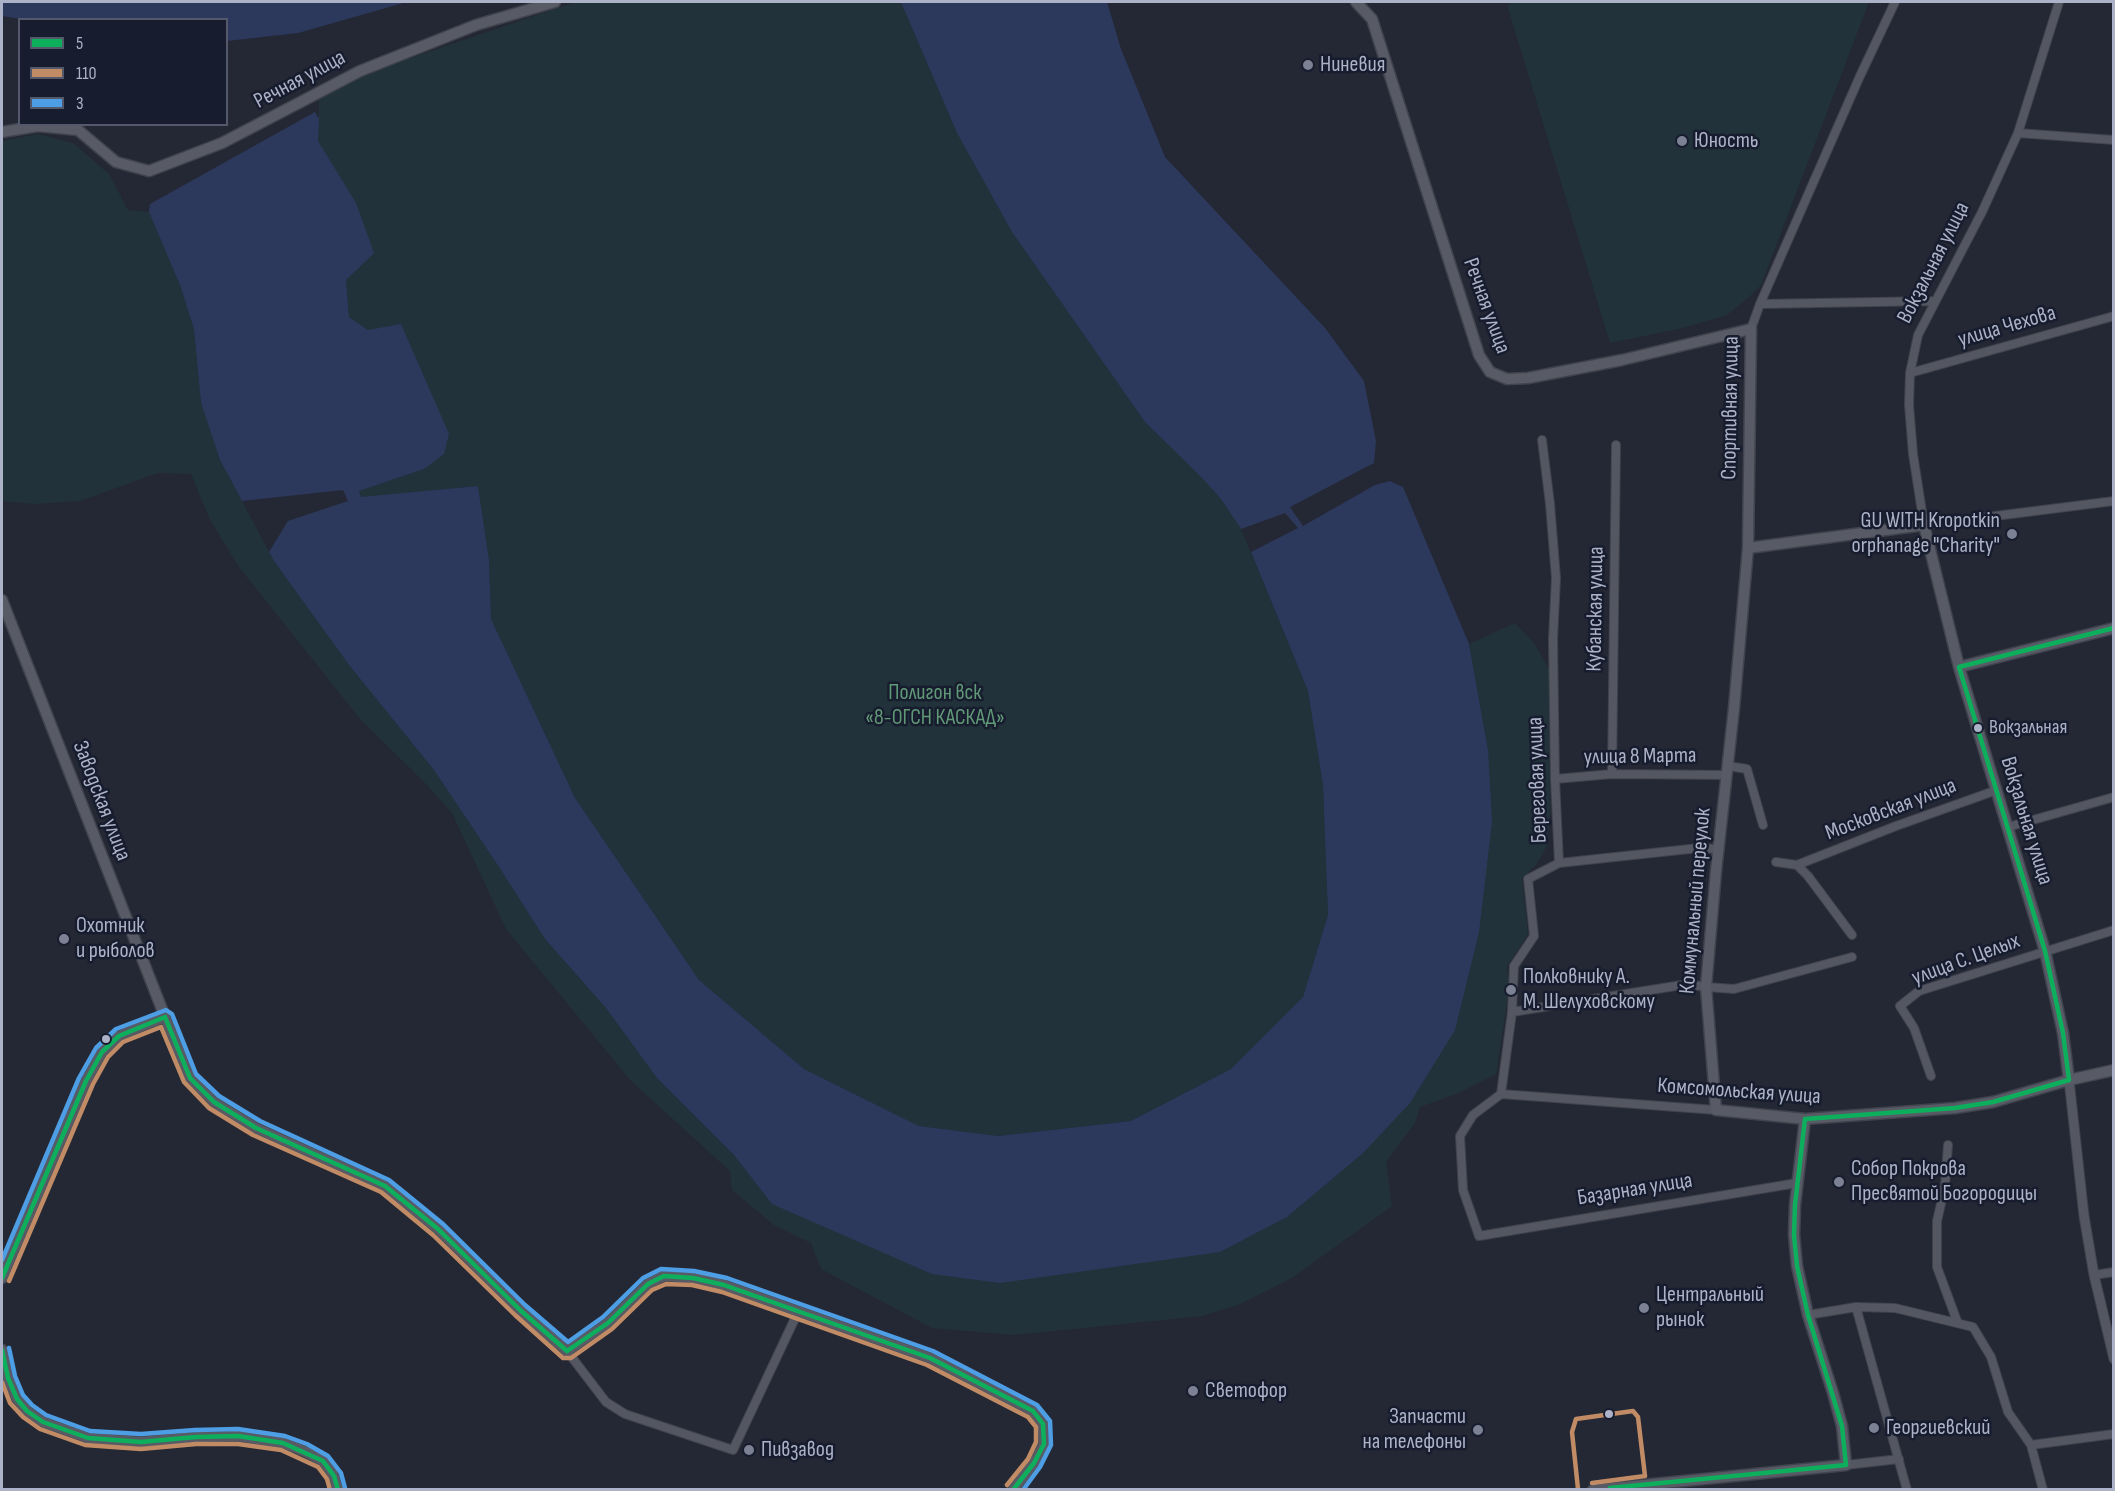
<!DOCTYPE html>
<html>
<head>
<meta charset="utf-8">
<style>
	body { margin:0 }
	#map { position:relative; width:2115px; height:1491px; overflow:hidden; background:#242834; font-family:"Sofia Sans Condensed",sans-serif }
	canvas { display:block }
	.frame { position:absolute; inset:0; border:3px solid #acb2c7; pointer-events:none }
	.legend { position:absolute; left:18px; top:18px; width:210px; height:108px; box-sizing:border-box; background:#171d2e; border:2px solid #53596b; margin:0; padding:8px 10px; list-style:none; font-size:18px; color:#acb2c7 }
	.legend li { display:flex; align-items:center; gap:12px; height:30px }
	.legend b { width:30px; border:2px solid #53596b }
</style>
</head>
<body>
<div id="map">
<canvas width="2115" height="1491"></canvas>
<div class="frame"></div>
<ul class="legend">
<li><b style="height:8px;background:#0daf5c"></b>5</li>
<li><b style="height:8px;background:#c18c65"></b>110</li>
<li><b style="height:8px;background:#4d9ee5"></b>3</li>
</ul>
</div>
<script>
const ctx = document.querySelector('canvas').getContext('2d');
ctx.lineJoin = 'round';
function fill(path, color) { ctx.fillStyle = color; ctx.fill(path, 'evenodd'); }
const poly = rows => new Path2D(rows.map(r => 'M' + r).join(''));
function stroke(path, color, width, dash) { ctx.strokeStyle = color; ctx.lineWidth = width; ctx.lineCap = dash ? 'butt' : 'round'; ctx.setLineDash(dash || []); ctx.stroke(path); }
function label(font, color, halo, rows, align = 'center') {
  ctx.font = font + ' "Sofia Sans Condensed",sans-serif'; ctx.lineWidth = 5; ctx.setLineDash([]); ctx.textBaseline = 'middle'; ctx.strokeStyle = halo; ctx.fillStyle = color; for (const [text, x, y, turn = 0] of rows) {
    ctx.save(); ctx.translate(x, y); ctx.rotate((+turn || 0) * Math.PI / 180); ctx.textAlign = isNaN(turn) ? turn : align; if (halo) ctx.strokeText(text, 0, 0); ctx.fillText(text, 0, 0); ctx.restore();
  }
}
fill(poly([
	[575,2,901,2,957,133,1012,232,1145,422,1202,478,1221,499,1241,529,1308,691,1323,785,1328,915,1303,997,1231,1069,1131,1121,998,1136,919,1126,804,1069,699,980,575,798,491,619,489,560,478,486,361,498,358,491,424,469,368,330,349,317,346,280,318,141,319,99,361,75],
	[1510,2,1869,2,1761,285,1748,298,1727,315,1683,328,1610,343,1508,8],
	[38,134,73,143,109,174,128,210,149,212,180,285,194,329,201,403,220,460,274,561,349,665,434,770,499,867,545,939,606,1008,657,1078,734,1155,772,1204,1220,1252,1287,1217,1362,1154,1488,750,1469,644,1515,623,1534,643,1549,669,1550,810,1547,846,1536,865,1522,878,1528,934,1507,967,1509,990,1496,1074,1456,1094,1420,1107,1415,1123,1386,1162,1392,1206,1292,1278,1238,1305,1202,1316,1015,1335,932,1328,821,1269,811,1243,774,1225,732,1190,730,1171,631,1081,506,929,452,813,426,784,360,719,239,567,210,520,191,474,158,473,80,501,34,504,2,501,2,141]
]), '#21323a');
fill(poly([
	[2,2,407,2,298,33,227,41,226,20,21,19,2,16],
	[901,2,1107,2,1121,49,1165,157,1325,328,1364,381,1376,441,1374,463,1290,507,1303,526,1375,485,1390,481,1403,487,1469,644,1488,750,1492,822,1479,932,1455,1030,1410,1103,1362,1154,1287,1217,1220,1252,1000,1283,932,1274,772,1204,734,1155,657,1078,606,1008,545,939,499,867,434,770,349,665,274,561,269,552,288,521,348,501,343,490,242,501,220,460,201,403,194,329,180,285,149,212,150,204,315,112,319,119,318,141,356,203,374,253,346,280,349,317,368,330,401,324,449,434,444,454,424,469,359,491,361,497,478,486,489,560,491,619,575,798,699,980,804,1069,919,1126,998,1136,1131,1121,1231,1069,1303,997,1328,915,1323,785,1308,691,1251,552,1298,528,1285,513,1241,529,1221,499,1202,478,1145,422,1012,232,957,133]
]), '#2d395c');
const minor = poly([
	[2059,2,2018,133,1982,212,1918,335,1910,373,1909,405,1913,454,1924,525,2114,501],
	[2018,133,2114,140],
	[1760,304,1934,301],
	[1751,329,1760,304,1860,76,1895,2],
	[1910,373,2114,316],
	[1728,766,1747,769,1763,825],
	[1612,774,1616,445],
	[1555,779,1612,774,1727,775],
	[2008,827,2114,797],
	[1776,862,1797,865,1808,876,1852,935],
	[1559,863,1699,848,1718,849],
	[1797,865,1896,826,1997,790],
	[1512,1012,1688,984,1706,987,1734,989,1852,957],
	[1931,1076,1914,1028,1900,1006,1919,991,2114,930],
	[1501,1094,1512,1012,1514,966,1534,936,1528,879,1559,863,1555,779,1553,639,1556,578,1550,504,1542,440],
	[1501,1094,1473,1115,1460,1136,1463,1190,1479,1236,1797,1183],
	[1501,1094,1716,1110],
	[1948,1145,1945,1186,1937,1221,1937,1267,1957,1321],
	[2094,1275,2114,1272],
	[1856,1307,1907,1490],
	[1808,1315,1856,1307,1895,1308,1973,1327,1991,1357,2008,1412,2031,1445,2043,1490],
	[567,1351,606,1402,625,1414,733,1450,798,1312],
	[2031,1445,2114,1434],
	[1846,1465,1899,1459]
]);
const tertiary = poly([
	[2069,1080,2084,1216,2094,1275,2114,1359]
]);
const secondary = poly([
	[1356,2,1372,19,1479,355,1490,372,1507,379,1528,378,1622,360,1751,329,1748,548,1734,708,1716,871,1706,987,1716,1110,1805,1119,1955,1108,1993,1102,2069,1080,2114,1070],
	[2,132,38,126,78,130,116,162,149,171,222,143,360,71,476,25,555,2],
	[1748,548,1924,525,1959,667,2045,951,2063,1033,2069,1080],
	[2,600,165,1017,190,1078,214,1102,256,1128,385,1186,438,1229,520,1310,567,1351,608,1323,648,1284,664,1276,693,1278,724,1285,930,1358,1033,1411,1043,1424,1044,1444,1034,1463,1013,1490],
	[1959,667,2114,628],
	[2,1278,86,1081,102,1052,119,1036,165,1017],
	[2,1350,8,1378,17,1399,27,1411,43,1422,88,1438,141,1442,196,1437,238,1436,283,1443,304,1451,323,1461,334,1476,338,1490],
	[1593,1490,1846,1465,1842,1426,1833,1393,1808,1315,1797,1266,1794,1235,1795,1205,1805,1119]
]);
stroke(minor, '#40434d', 10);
stroke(tertiary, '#40434d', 11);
stroke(secondary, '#40434d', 13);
stroke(minor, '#545762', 8);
stroke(tertiary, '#545762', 9);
stroke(secondary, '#585b66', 10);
stroke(poly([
	[1959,667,2045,951,2063,1033,2069,1080],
	[1959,667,2114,628],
	[165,1017,190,1078,214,1102,256,1128,385,1186,438,1229,520,1310,567,1351],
	[1805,1119,1795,1205,1794,1235,1797,1266,1808,1315,1842,1426,1846,1465],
	[1805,1119,1955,1108,1993,1102,2069,1080],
	[2,1278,86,1081,102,1052,119,1036,165,1017],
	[2,1350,8,1378,17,1399,27,1411,43,1422,88,1438,141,1442,196,1437,238,1436,283,1443,323,1461,334,1476,338,1490],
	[567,1351,608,1323,648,1284,664,1276,693,1278,724,1285,930,1358,1033,1411,1043,1424],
	[1610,1488,1846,1465],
	[1013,1490,1034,1463,1044,1444,1043,1424]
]), '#0daf5c', 4.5);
stroke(poly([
	[9,1281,93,1084,108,1057,123,1042,161,1027,184,1082,209,1108,253,1135,381,1192,433,1235,515,1315,563,1358,571,1358,612,1329,652,1290,666,1284,692,1285,722,1292,927,1365,1028,1417,1036,1427,1036,1442,1028,1459,1007,1485],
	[2,1382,10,1403,23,1417,40,1429,85,1445,141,1449,196,1444,238,1444,281,1450,318,1467,327,1479,330,1490],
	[1578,1489,1572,1432,1576,1419,1633,1411,1638,1417,1645,1476,1592,1483]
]), '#c18c65', 4.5);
stroke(poly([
	[2,1260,79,1078,96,1048,116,1029,166,1010,172,1014,196,1074,219,1096,260,1121,389,1180,443,1224,525,1305,568,1342,603,1317,643,1278,661,1269,694,1271,727,1278,933,1351,1037,1405,1050,1421,1051,1445,1040,1467,1023,1490],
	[9,1348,15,1376,23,1395,32,1405,46,1415,90,1431,141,1434,195,1430,238,1429,285,1436,307,1444,328,1456,341,1473,345,1488]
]), '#4d9ee5', 4.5);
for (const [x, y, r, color] of [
	[1308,65,6,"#7c8294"],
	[1682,141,6,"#7c8294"],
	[2012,534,6,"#7c8294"],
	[1978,728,5,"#acb2c7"],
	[64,939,6,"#7c8294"],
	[1511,990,6,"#7c8294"],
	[106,1039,5,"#acb2c7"],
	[1839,1182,6,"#7c8294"],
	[1644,1308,6,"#7c8294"],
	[1193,1391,6,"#7c8294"],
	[1609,1414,5,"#acb2c7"],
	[1874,1428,6,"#7c8294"],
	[1478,1430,6,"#7c8294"],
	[749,1450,6,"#7c8294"]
]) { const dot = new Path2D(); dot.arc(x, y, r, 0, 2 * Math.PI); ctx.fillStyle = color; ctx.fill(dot); stroke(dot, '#171d2e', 2); }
label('20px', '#acb2c7', '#171d2e', [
	["Вокзальная",1989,728]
], 'left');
label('22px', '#acb2c7', '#171d2e', [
	["Ниневия",1320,65],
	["Юность",1694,141],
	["GU WITH Kropotkin",2000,521,"right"],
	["orphanage \"Charity\"",2000,546,"right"],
	["Охотник",76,926],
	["и рыболов",76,951],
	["Полковнику А.",1523,977],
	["М. Шелуховскому",1523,1002],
	["Собор Покрова",1851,1169],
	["Пресвятой Богородицы",1851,1194],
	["Центральный",1656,1295],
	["рынок",1656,1320],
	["Светофор",1205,1391],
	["Запчасти",1466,1417,"right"],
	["на телефоны",1466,1442,"right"],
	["Георгиевский",1886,1428],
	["Пивзавод",761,1450]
], 'left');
label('22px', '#acb2c7', '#171d2e', [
	["Речная улица",300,80,-28],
	["Вокзальная улица",1934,263,-63],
	["Речная улица",1486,306,70],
	["улица Чехова",2007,327,-16],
	["Спортивная улица",1731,408,-89],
	["Кубанская улица",1596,609,-89],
	["улица 8 Марта",1640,757,-1],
	["Береговая улица",1538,780,-92],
	["Заводская улица",101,801,69],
	["Московская улица",1891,810,-21],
	["Вокзальная улица",2026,821,73],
	["Коммунальный переулок",1696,901,-85],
	["улица С. Целых",1966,960,-20],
	["Комсомольская улица",1739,1092,4],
	["Базарная улица",1635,1190,-9]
]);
label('22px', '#619977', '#171d2e', [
	["Полигон вск",935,693],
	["«8-ОГСН КАСКАД»",935,718]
]);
</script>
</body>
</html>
